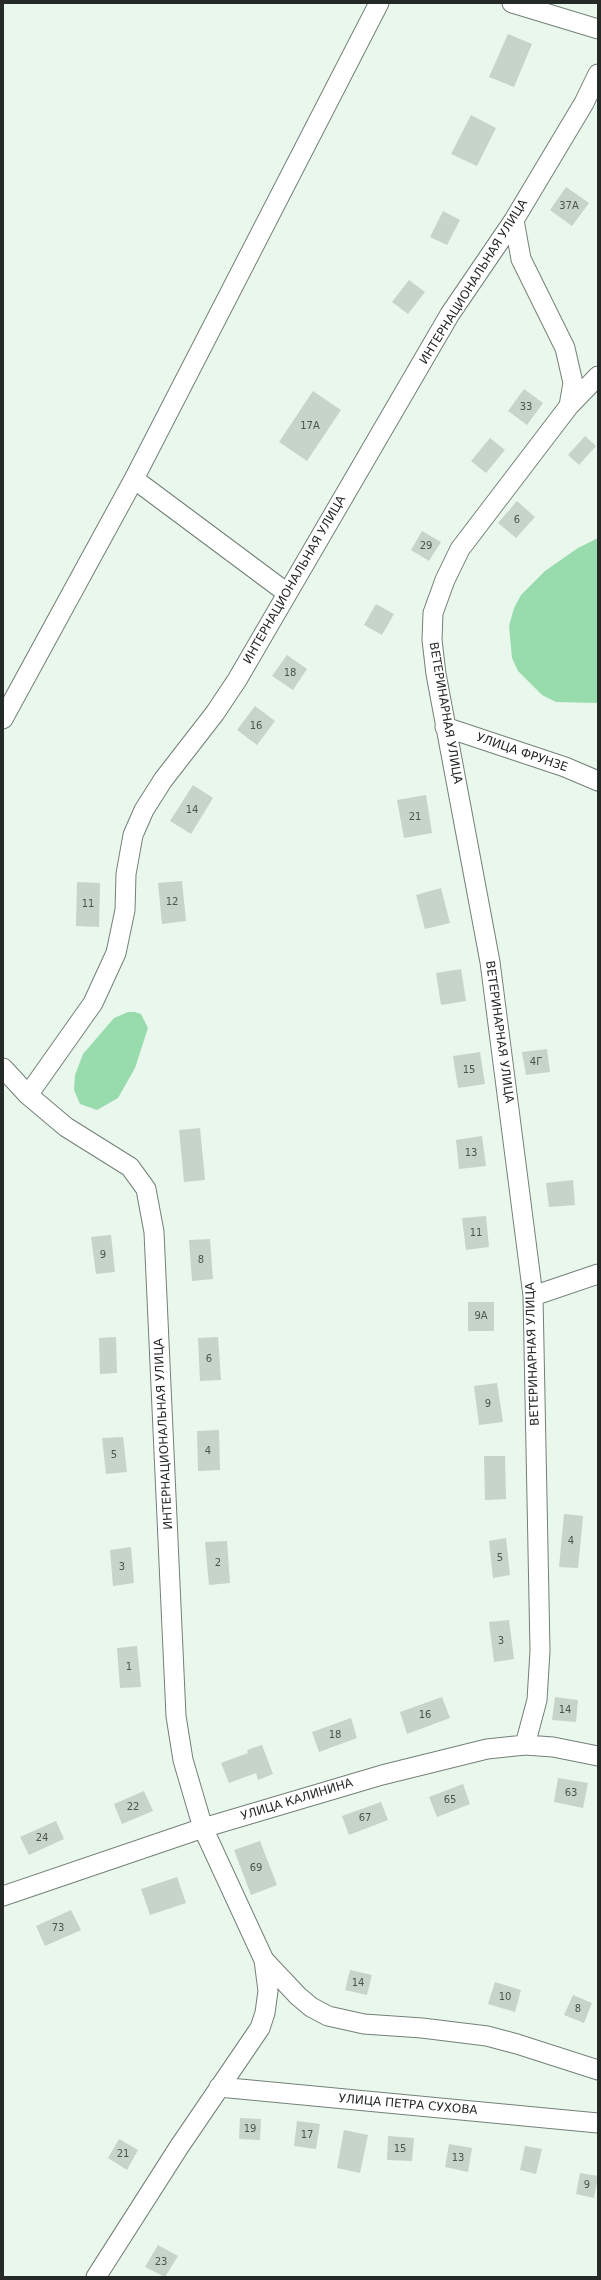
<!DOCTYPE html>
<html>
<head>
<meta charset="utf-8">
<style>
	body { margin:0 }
	#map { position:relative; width:601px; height:2280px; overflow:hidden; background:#e9f7ec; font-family:"DejaVu Sans",sans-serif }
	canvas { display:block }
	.frame { position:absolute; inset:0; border:4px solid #252a26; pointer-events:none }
</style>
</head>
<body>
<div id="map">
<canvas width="601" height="2280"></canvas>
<div class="frame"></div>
</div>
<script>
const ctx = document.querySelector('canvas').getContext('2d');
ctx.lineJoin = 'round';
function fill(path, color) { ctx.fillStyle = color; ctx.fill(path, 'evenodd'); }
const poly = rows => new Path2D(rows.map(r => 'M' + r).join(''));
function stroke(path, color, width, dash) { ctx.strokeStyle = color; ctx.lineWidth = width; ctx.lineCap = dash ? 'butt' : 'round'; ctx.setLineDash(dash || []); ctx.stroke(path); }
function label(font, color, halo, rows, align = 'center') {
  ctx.font = font + ' "DejaVu Sans",sans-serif'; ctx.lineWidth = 3; ctx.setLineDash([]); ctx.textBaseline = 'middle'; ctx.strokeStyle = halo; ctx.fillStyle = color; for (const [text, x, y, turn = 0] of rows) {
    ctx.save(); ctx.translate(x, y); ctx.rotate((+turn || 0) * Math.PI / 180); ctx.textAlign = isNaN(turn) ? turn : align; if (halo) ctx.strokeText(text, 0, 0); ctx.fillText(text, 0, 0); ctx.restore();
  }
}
fill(poly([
	[598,538,598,703,556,702,542,695,518,671,512,658,509,626,514,608,521,595,545,571,578,548],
	[128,1012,135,1012,141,1014,148,1028,135,1068,118,1098,97,1110,80,1104,74,1090,75,1075,83,1054,114,1018]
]), '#98dcad');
fill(poly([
	[508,34,532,44,514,87,489,77],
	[471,115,496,128,477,166,451,154],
	[566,187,589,203,572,226,550,210],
	[443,211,460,220,447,245,430,237],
	[409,280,425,292,408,314,392,302],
	[524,389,543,403,527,425,508,411],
	[313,391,341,410,307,461,279,442],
	[585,436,596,446,579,465,568,455],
	[490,438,505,450,486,473,471,461],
	[517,501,535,517,516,538,498,523],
	[422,531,441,542,429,561,411,550],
	[376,604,394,614,382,635,364,625],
	[287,655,307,669,293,690,272,676],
	[255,706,275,721,257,745,237,730],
	[193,785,213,798,191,834,170,821],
	[426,795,432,833,404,838,397,800],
	[182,881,186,921,162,924,158,883],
	[77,882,100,883,99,927,76,926],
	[441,888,450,923,425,929,416,895],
	[461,969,466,1001,441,1005,436,973],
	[547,1049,550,1072,526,1075,522,1052],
	[480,1052,485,1084,458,1088,453,1056],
	[200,1128,205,1180,184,1182,179,1130],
	[482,1136,486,1166,459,1169,456,1140],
	[573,1180,575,1205,549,1207,546,1183],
	[486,1216,489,1247,466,1250,462,1218],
	[111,1235,115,1272,96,1274,91,1237],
	[210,1239,213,1279,192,1281,189,1240],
	[468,1302,494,1302,494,1331,468,1331],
	[116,1337,117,1373,100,1374,99,1338],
	[218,1337,221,1380,200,1381,198,1338],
	[497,1383,503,1422,479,1425,474,1386],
	[219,1430,220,1470,198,1471,197,1431],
	[123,1437,127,1472,106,1474,102,1438],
	[484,1456,505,1456,506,1499,485,1500],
	[564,1514,583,1516,578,1568,559,1567],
	[506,1538,510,1575,493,1578,489,1541],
	[227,1541,230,1583,209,1585,205,1542],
	[131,1547,134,1583,113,1586,110,1550],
	[509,1620,514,1659,494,1662,489,1622],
	[137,1646,141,1687,120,1688,117,1648],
	[442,1697,450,1718,407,1734,400,1712],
	[555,1697,578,1700,576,1722,552,1720],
	[351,1718,357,1738,319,1752,312,1732],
	[262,1745,273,1774,258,1780,256,1773,229,1783,221,1763,248,1753,247,1750],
	[558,1778,588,1783,583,1808,554,1802],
	[463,1784,470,1804,437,1817,429,1797],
	[144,1791,153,1811,122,1824,114,1804],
	[381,1802,388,1820,349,1835,342,1816],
	[56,1821,64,1839,29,1855,20,1837],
	[260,1841,277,1885,251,1895,234,1850],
	[177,1877,186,1903,150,1915,141,1889],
	[71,1910,81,1930,45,1946,36,1926],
	[350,1970,372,1975,367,1995,345,1990],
	[495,1982,521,1990,515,2012,488,2004],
	[573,1995,592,2003,584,2023,564,2015],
	[240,2118,261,2119,260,2140,239,2139],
	[297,2121,320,2124,316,2149,294,2146],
	[344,2130,368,2135,360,2173,337,2168],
	[388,2136,414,2138,412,2161,387,2160],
	[119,2139,138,2150,127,2170,108,2158],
	[449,2144,472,2148,468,2172,445,2167],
	[525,2146,542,2149,536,2174,520,2170],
	[580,2173,598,2176,594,2198,576,2194],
	[158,2245,178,2256,165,2277,145,2267]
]), '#c6d4ca');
const minor = poly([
	[512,3,598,29],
	[514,220,521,259,565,348,573,383,569,406],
	[134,479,287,593],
	[3,719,134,479,379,3],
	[445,727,565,767,598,781],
	[3,1068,28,1095,66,1127,130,1167,146,1189,154,1232,176,1716,183,1760,203,1828,264,1960,268,1991,265,2013,260,2028,179,2147,96,2277],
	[28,1095,93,1003,116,953,125,910,126,874,133,835,144,810,163,780,215,713,237,680,450,314,514,220,584,103,598,74],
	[533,1296,598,1274],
	[525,1745,537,1700,540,1651,533,1296,490,962,436,674,432,640,433,613,445,580,460,549,569,406,598,376],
	[3,1896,203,1828,382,1775,487,1749,525,1745,553,1747,598,1756],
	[264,1960,298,1996,311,2007,328,2016,364,2024,422,2028,487,2036,517,2044,598,2070],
	[219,2087,598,2123]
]);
stroke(minor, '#738077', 21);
stroke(minor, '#fff', 19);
label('10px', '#4d544f', null, [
	["37А",569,206],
	["33",526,407],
	["17А",310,426],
	["6",517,520],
	["29",426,546],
	["18",290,673],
	["16",256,726],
	["14",192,810],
	["21",415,817],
	["12",172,902],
	["11",88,904],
	["4Г",536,1062],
	["15",469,1070],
	["13",471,1153],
	["11",476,1233],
	["9",103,1255],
	["8",201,1260],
	["9А",481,1316],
	["6",209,1359],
	["9",488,1404],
	["4",208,1451],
	["5",114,1455],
	["4",571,1541],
	["5",500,1558],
	["2",218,1563],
	["3",122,1567],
	["3",501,1641],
	["1",129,1667],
	["14",565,1710],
	["16",425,1715],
	["18",335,1735],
	["63",571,1793],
	["65",450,1800],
	["22",133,1807],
	["67",365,1818],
	["24",42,1838],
	["69",256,1868],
	["73",58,1928],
	["14",358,1983],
	["10",505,1997],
	["8",578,2009],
	["19",250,2129],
	["17",307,2135],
	["15",400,2149],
	["21",123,2154],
	["13",458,2158],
	["9",587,2185],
	["23",161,2262]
]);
label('12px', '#252a26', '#fff', [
	["ИНТЕРНАЦИОНАЛЬНАЯ УЛИЦА",474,282,-58],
	["ИНТЕРНАЦИОНАЛЬНАЯ УЛИЦА",295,580,-60],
	["ВЕТЕРИНАРНАЯ УЛИЦА",445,713,80],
	["УЛИЦА ФРУНЗЕ",522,753,19],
	["ВЕТЕРИНАРНАЯ УЛИЦА",499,1032,82],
	["ВЕТЕРИНАРНАЯ УЛИЦА",533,1354,-92],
	["ИНТЕРНАЦИОНАЛЬНАЯ УЛИЦА",164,1434,-93],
	["УЛИЦА КАЛИНИНА",297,1800,-17],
	["УЛИЦА ПЕТРА СУХОВА",408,2105,5]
]);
</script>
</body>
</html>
